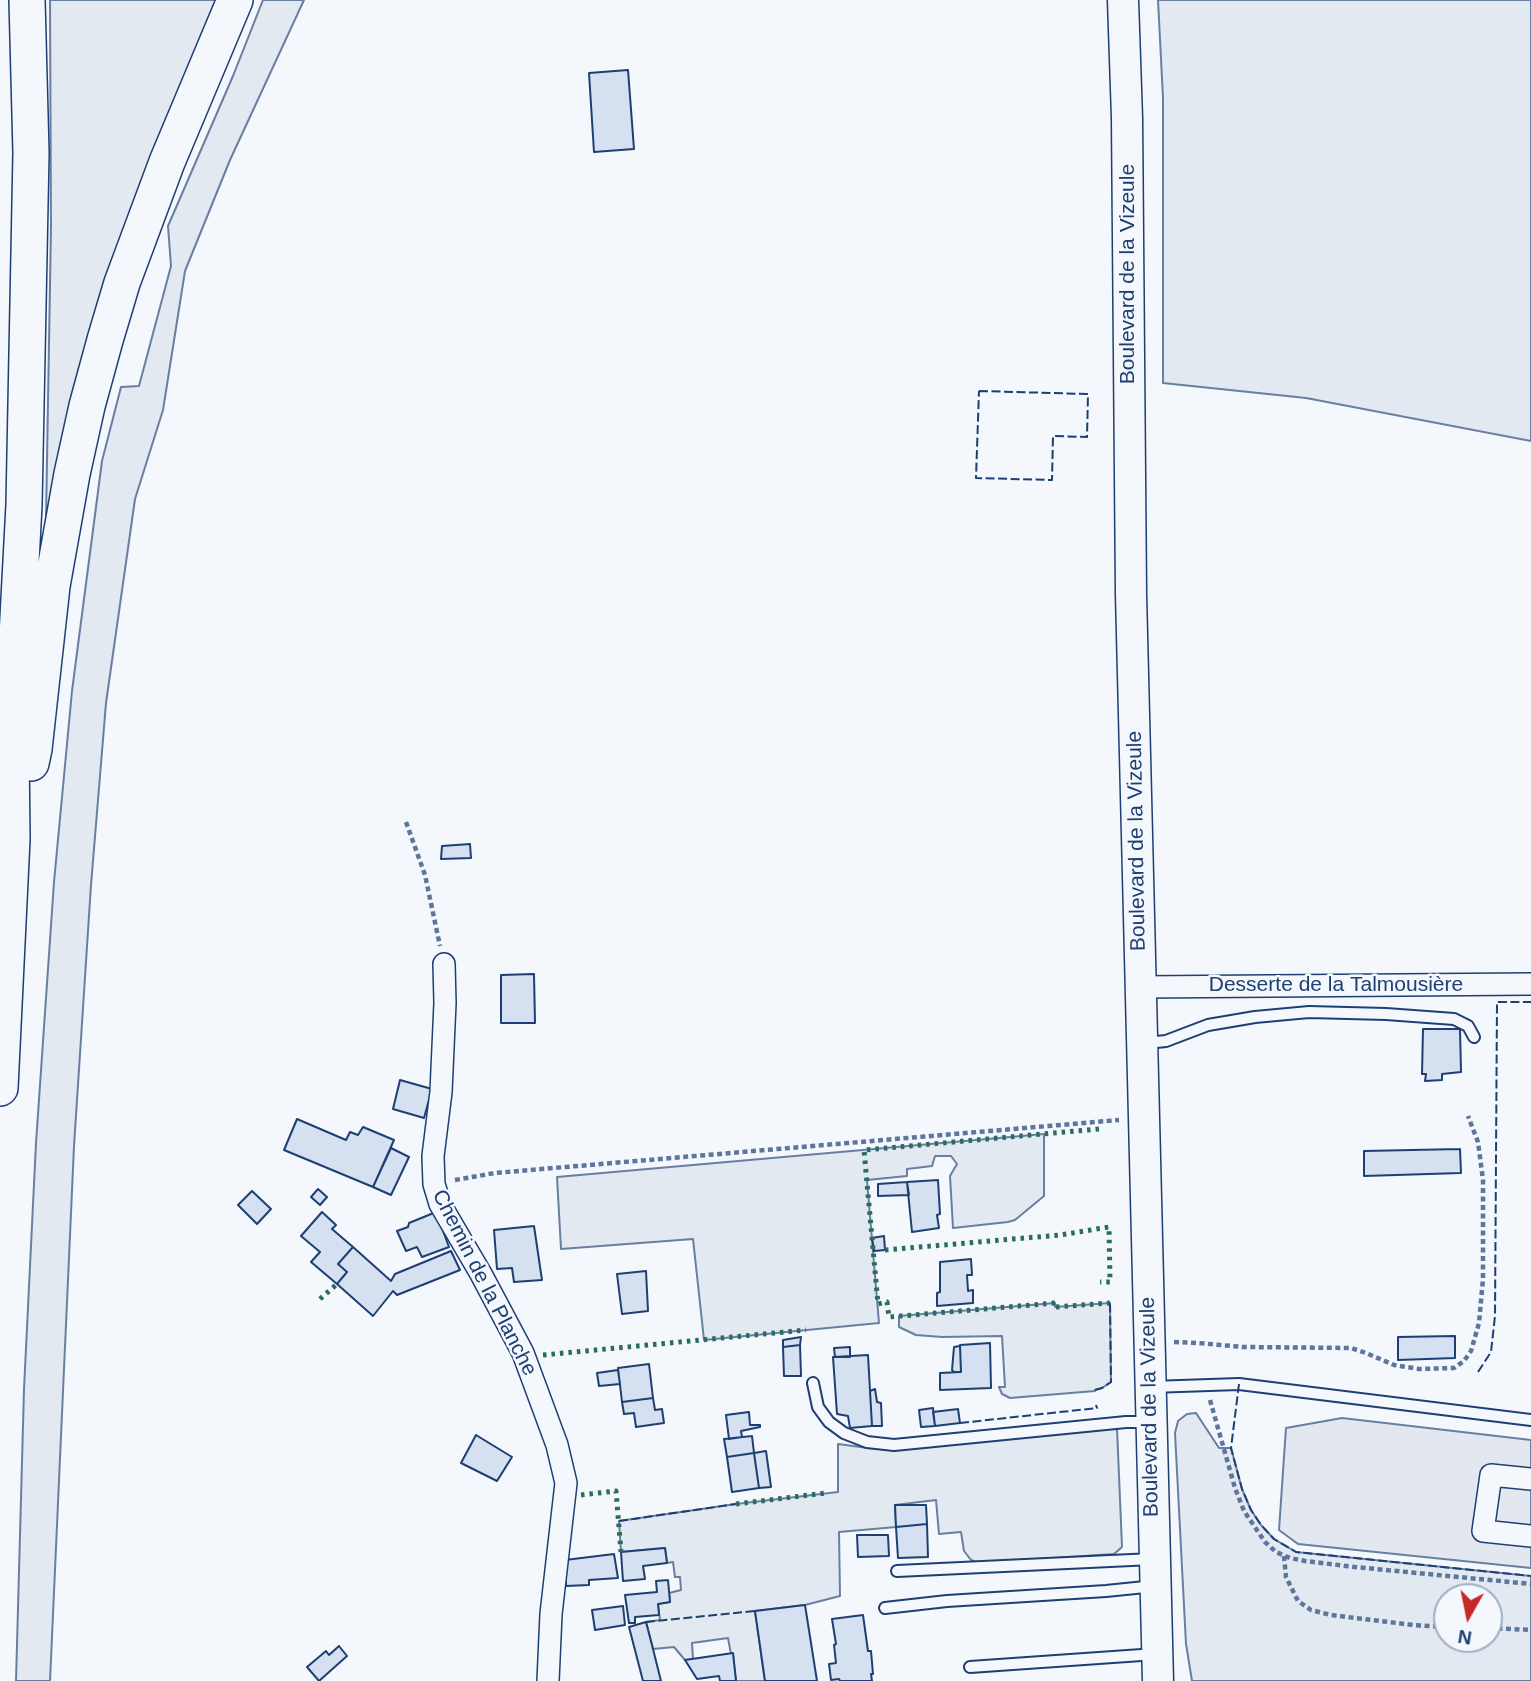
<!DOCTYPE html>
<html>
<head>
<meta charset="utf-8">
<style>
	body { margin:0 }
	#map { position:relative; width:1531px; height:1681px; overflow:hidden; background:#f4f7fb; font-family:Arial,sans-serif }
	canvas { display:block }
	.north { position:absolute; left:1433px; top:1583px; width:70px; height:70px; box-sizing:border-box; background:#f4f7fb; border:2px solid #9eadc5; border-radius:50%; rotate:189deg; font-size:19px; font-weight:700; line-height:28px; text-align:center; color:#1d3f73 }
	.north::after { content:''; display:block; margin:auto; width:24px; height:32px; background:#c62828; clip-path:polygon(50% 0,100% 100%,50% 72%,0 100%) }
</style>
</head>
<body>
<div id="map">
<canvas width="1531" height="1681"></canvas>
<div class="north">N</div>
</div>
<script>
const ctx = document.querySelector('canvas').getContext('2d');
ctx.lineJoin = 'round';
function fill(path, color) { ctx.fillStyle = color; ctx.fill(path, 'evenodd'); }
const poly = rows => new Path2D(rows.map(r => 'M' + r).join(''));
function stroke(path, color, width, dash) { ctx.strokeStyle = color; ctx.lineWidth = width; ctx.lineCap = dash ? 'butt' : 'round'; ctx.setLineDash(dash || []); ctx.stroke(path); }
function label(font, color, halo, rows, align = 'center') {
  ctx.font = font + ' Arial,sans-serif'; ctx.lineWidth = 5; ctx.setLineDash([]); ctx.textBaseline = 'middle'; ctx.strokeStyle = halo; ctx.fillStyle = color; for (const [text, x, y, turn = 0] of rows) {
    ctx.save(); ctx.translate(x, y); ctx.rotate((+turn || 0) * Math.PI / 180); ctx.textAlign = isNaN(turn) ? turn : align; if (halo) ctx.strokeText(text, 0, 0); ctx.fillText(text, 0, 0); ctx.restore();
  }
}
const green = poly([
	[50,0,218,0,63,442,46,518,51,227,50,0],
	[263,0,304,0,230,160,185,271,163,410,135,499,106,703,91,885,74,1146,50,1681,16,1681,24,1389,36,1143,54,882,72,691,102,461,121,387,139,386,171,266,168,226,233,76,263,0],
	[1158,0,1531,0,1531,441,1306,398,1163,383,1163,98,1158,0],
	[1044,1134,1044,1196,1015,1220,1008,1222,953,1228,950,1176,957,1164,951,1156,935,1156,932,1166,907,1169,907,1176,867,1180,879,1323,704,1340,693,1239,561,1249,557,1177,1044,1134],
	[1055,1303,1055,1307,1110,1303,1111,1382,1102,1388,1095,1390,1095,1391,1010,1398,1002,1394,999,1387,1005,1387,1002,1336,942,1337,916,1335,899,1327,899,1316,1055,1303],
	[1196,1413,1219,1448,1231,1448,1242,1489,1251,1510,1261,1525,1274,1539,1296,1552,1531,1576,1531,1681,1192,1681,1186,1644,1175,1433,1178,1421,1187,1414,1196,1413],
	[1447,1597,1489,1597,1489,1639,1447,1639,1447,1597],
	[1117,1428,1122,1547,1114,1554,979,1563,971,1560,964,1551,961,1532,939,1534,936,1500,895,1505,896,1527,839,1532,840,1596,805,1605,755,1611,765,1681,736,1681,733,1654,731,1654,728,1638,692,1643,693,1659,685,1660,674,1647,653,1649,646,1622,660,1620,658,1604,670,1602,669,1593,681,1590,680,1577,675,1577,673,1562,667,1563,665,1548,621,1552,619,1521,736,1504,838,1492,838,1444,868,1448,894,1450,1117,1428]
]);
fill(green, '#e3e9f0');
stroke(green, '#687fa3', 2);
const parking = poly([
	[1342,1418,1531,1440,1531,1568,1298,1544,1279,1530,1286,1428,1342,1418]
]);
fill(parking, '#e3e8f0');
stroke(parking, '#687fa3', 2);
const building = poly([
	[628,70,634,149,594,152,589,73,628,70],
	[470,844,471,858,441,859,442,846,470,844],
	[534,974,535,1023,501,1023,501,975,534,974],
	[1423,1029,1460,1029,1461,1072,1442,1074,1442,1080,1425,1081,1426,1074,1422,1074,1423,1029],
	[400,1080,432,1089,424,1118,393,1109,400,1080],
	[297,1119,346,1140,350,1132,358,1135,363,1127,394,1140,373,1187,284,1150,297,1119],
	[391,1148,409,1157,391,1195,373,1187,391,1148],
	[1460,1149,1461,1173,1364,1176,1364,1151,1460,1149],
	[938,1180,940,1214,937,1215,939,1228,912,1232,907,1182,938,1180],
	[907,1182,909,1195,878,1196,878,1184,907,1182],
	[318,1189,327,1197,320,1205,311,1197,318,1189],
	[252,1191,271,1209,257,1224,238,1205,252,1191],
	[322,1212,336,1225,332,1229,353,1247,338,1264,347,1272,337,1284,311,1262,320,1252,301,1236,322,1212],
	[436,1212,449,1247,422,1257,417,1247,406,1251,397,1231,408,1227,409,1223,436,1212],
	[534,1226,542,1280,514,1282,512,1268,497,1269,494,1230,534,1226],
	[884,1236,885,1250,874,1251,872,1238,884,1236],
	[353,1247,391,1281,395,1274,451,1251,460,1270,397,1295,393,1291,373,1316,337,1284,347,1272,338,1264,353,1247],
	[971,1259,972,1275,967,1275,968,1291,973,1290,973,1303,937,1306,937,1293,940,1292,940,1262,971,1259],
	[646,1271,648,1311,622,1314,617,1274,646,1271],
	[1455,1336,1455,1358,1398,1360,1398,1337,1455,1336],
	[801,1337,800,1345,783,1347,783,1340,801,1337],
	[990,1343,991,1388,940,1390,940,1373,961,1372,960,1345,990,1343],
	[800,1345,801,1376,784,1376,783,1347,800,1345],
	[960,1346,961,1372,954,1372,952,1370,954,1347,960,1346],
	[850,1347,850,1357,835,1357,834,1348,850,1347],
	[868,1355,872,1426,850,1428,848,1416,837,1414,833,1357,868,1355],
	[649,1364,653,1398,622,1402,618,1368,649,1364],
	[618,1370,620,1384,599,1386,597,1373,618,1370],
	[875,1389,877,1402,881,1403,882,1426,872,1426,870,1391,875,1389],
	[653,1398,655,1410,662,1409,664,1423,636,1427,634,1413,624,1414,622,1402,653,1398],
	[933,1408,935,1426,921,1427,919,1410,933,1408],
	[958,1409,960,1423,935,1426,933,1412,958,1409],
	[749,1412,750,1425,760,1425,760,1427,741,1431,742,1437,729,1439,726,1415,749,1412],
	[476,1435,512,1457,497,1481,461,1463,476,1435],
	[752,1436,754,1453,727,1457,724,1439,752,1436],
	[766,1451,771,1487,759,1488,754,1453,766,1451],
	[754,1453,759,1488,732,1492,727,1457,754,1453],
	[895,1505,926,1505,927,1524,896,1527,895,1505],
	[927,1524,928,1557,898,1558,896,1527,927,1524],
	[857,1535,888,1535,889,1556,858,1557,857,1535],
	[665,1548,667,1563,643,1566,645,1579,623,1581,621,1552,665,1548],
	[614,1554,618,1578,589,1580,589,1585,566,1586,565,1560,614,1554],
	[668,1580,670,1602,658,1604,659,1615,635,1617,635,1623,629,1623,625,1595,657,1592,656,1581,668,1580],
	[805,1605,817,1681,765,1681,755,1611,805,1605],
	[623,1606,625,1625,595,1630,592,1610,623,1606],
	[863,1615,868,1651,871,1651,873,1674,871,1674,872,1681,840,1681,839,1679,831,1680,829,1664,836,1663,834,1645,836,1644,832,1619,863,1615],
	[646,1622,653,1649,661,1681,643,1681,629,1627,646,1622],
	[339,1646,347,1656,319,1681,307,1667,326,1651,329,1655,339,1646],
	[733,1653,736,1681,720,1681,719,1676,697,1679,685,1660,733,1653]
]);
fill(building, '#d5e0f0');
stroke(building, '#1d3f73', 2);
const service = poly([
	[1146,1043,1166,1041,1208,1025,1255,1017,1309,1012,1386,1014,1454,1019,1468,1026,1474,1037],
	[813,1383,818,1407,829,1422,844,1433,867,1442,894,1445,1126,1422,1149,1422],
	[1151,1387,1239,1384,1531,1420],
	[897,1571,1153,1559],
	[885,1608,947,1601,1106,1591,1155,1586],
	[970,1667,1156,1654]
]);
const minor = poly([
	[444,964,445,1003,441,1092,433,1156,434,1184,440,1204,481,1274,523,1353,557,1445,566,1483,551,1614,548,1681],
	[1141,987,1531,984],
	[1531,1479,1491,1475,1483,1531,1531,1536]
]);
const secondary = poly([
	[1123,0,1127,118,1131,594,1158,1681]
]);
const trunk = poly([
	[31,763,34,749,52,586,72,474,87,406,105,340,122,283,167,162,235,0],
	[0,1088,12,839,11,749,24,505,31,153,27,0]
]);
stroke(service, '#1d3f73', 14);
stroke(minor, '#1d3f73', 24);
stroke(secondary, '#1d3f73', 33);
stroke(trunk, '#1d3f73', 38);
stroke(poly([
	[406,822,425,875,440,946],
	[455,1180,495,1173,1119,1120],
	[1174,1342,1198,1343,1243,1347,1351,1348,1366,1353,1394,1365,1419,1369,1454,1368,1464,1361,1471,1351,1479,1323,1483,1279,1483,1180,1478,1142,1468,1116],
	[1210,1400,1235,1488,1244,1511,1265,1542,1276,1552,1290,1558,1305,1561,1355,1567,1531,1584],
	[1284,1556,1286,1577,1298,1601,1311,1610,1331,1615,1413,1625,1447,1627],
	[1489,1628,1531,1630]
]), '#5e769c', 4.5, [5, 3.5]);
stroke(service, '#f4f7fb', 10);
stroke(minor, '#f4f7fb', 21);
stroke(secondary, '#f4f7fb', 30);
stroke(trunk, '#f4f7fb', 35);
stroke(poly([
	[1099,1129,864,1150,878,1304,887,1302,889,1317,1055,1303,1055,1307,1110,1303],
	[885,1250,1060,1235,1109,1227,1110,1282,1100,1282],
	[320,1299,337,1284],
	[543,1355,806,1330],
	[581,1495,616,1491,621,1552],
	[736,1504,826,1493]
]), '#2c6c60', 5, [3.5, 5]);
stroke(poly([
	[979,391,1088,394,1087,437,1053,436,1052,480,976,478,979,391],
	[1478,1372,1491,1352,1495,1316,1497,1002,1531,1002],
	[1239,1384,1231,1448,1242,1489,1251,1510,1261,1525,1274,1539,1296,1552,1531,1576],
	[1095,1390,1102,1388,1111,1382,1110,1303],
	[960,1423,1097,1408,1096,1405],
	[619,1521,736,1504],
	[646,1622,755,1611]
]), '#1d3f73', 2, [9, 3.5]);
label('21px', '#1d3f73', '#f4f7fb', [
	["Boulevard de la Vizeule",1128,274,-90],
	["Boulevard de la Vizeule",1137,841,-91],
	["Desserte de la Talmousière",1336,985],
	["Chemin de la Planche",484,1283,63],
	["Boulevard de la Vizeule",1150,1407,-91]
]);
</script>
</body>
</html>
